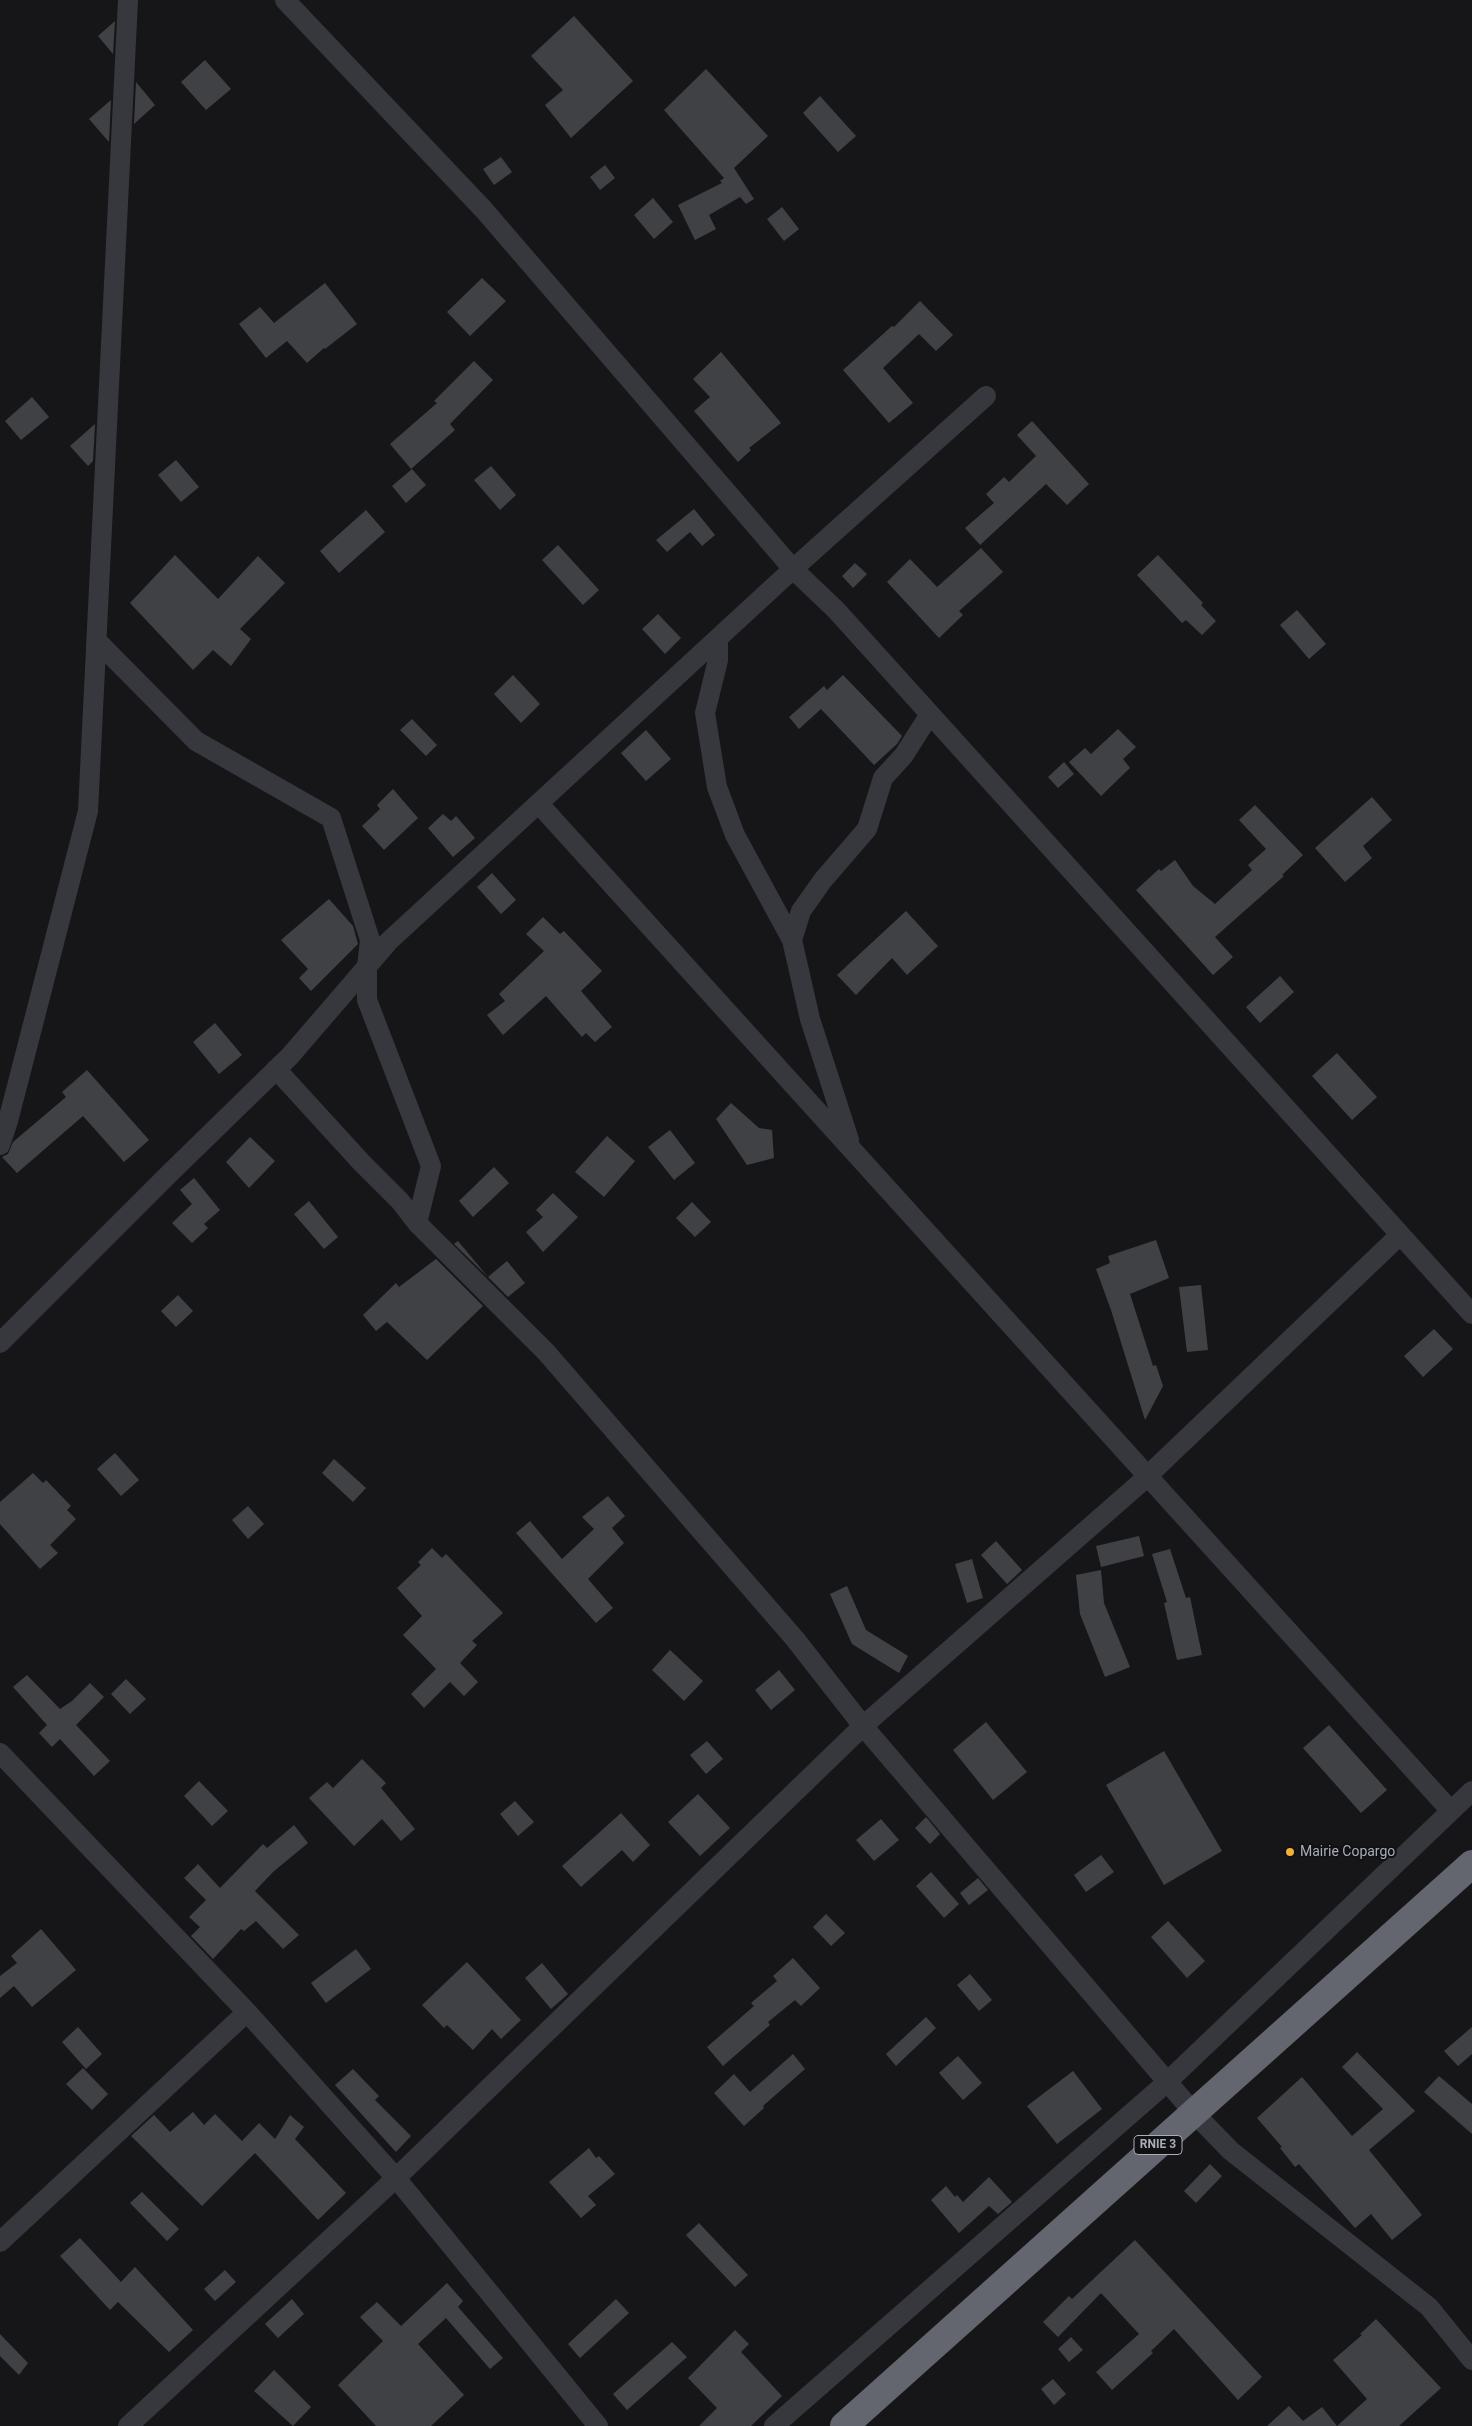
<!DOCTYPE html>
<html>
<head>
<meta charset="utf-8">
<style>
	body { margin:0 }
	canvas { display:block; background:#161618 }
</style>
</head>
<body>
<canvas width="1472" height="2426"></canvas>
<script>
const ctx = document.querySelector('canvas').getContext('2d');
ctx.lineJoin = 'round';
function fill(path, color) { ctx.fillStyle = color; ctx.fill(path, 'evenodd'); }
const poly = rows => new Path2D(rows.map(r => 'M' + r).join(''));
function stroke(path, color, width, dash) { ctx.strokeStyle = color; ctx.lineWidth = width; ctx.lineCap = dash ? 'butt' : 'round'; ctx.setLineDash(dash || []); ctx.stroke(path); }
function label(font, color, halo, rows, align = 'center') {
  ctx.font = font + ' Roboto,sans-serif'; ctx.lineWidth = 4.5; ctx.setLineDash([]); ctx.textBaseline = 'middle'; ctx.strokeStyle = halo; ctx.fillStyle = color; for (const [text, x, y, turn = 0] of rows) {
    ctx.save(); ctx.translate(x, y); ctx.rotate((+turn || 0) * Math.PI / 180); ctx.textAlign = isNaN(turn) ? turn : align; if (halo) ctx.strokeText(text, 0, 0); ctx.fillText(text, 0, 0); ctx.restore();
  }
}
fill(poly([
	[574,16,633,81,571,138,545,105,563,90,531,56],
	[115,21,113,54,98,36],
	[205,60,231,89,206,110,181,82],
	[706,69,768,136,734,168,754,199,746,204,740,197,709,215,716,229,695,240,678,205,722,183,720,181,724,178,664,110],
	[136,82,155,105,134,124],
	[820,96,856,136,838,152,803,113],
	[111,100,109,142,89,119],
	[501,157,512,172,494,185,483,169],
	[605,165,615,178,600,190,590,177],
	[653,198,673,222,654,239,634,215],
	[782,207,799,229,784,241,767,219],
	[482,278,506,301,470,336,447,312],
	[325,283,357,324,325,349,324,348,307,363,287,341,266,358,239,324,260,307,274,323],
	[920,301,953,335,936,351,919,334,883,368,913,403,889,423,843,370,892,326,894,327],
	[721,352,781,423,749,448,751,450,738,462,694,411,710,397,693,379],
	[474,361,493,380,450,424,455,430,411,469,390,444,437,403,434,401],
	[32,397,49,417,21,440,5,421],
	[1032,421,1089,484,1067,505,1046,484,980,545,965,528,994,503,986,494,1004,477,1009,482,1036,456,1017,435],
	[95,424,93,461,88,466,70,446],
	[176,460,199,487,181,502,158,475],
	[491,466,516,495,500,510,474,480],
	[412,469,426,485,406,503,392,486],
	[694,509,715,535,702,546,690,532,667,552,656,540],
	[366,510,385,532,339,573,320,551],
	[558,545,599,590,583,605,542,560],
	[981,548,1003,572,959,611,963,615,939,638,887,582,910,559,937,587],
	[175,555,218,599,258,556,285,583,240,629,251,639,231,666,213,650,193,670,130,603],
	[1158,555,1203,603,1201,605,1216,621,1202,635,1186,620,1182,623,1137,575],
	[855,563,867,574,853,588,842,576],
	[1297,610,1326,644,1309,659,1280,625],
	[658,614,681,638,665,654,642,629],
	[513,675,540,704,521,723,494,694],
	[843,675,902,736,897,744,874,765,821,709,799,729,789,717,824,686,827,690],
	[412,719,437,745,426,756,400,730],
	[1118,729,1136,747,1123,759,1130,768,1101,796,1069,762,1085,748,1091,754],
	[646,730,671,759,646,781,621,753],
	[1064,762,1074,774,1058,788,1048,777],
	[393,789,418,818,384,850,362,826,380,809,377,805],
	[1372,797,1392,820,1363,846,1372,858,1345,882,1315,848],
	[1255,805,1303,855,1282,875,1284,876,1215,937,1233,957,1213,975,1136,890,1159,869,1161,871,1175,860,1193,886,1215,904,1252,870,1248,865,1266,849,1239,820],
	[443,814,451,821,456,816,475,838,453,857,428,828],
	[492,873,516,900,501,914,477,887],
	[329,899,353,926,358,944,311,991,299,978,308,969,281,940],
	[906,911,938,946,907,975,892,958,856,995,837,975],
	[543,917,560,934,564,931,602,971,581,991,612,1027,595,1042,586,1033,582,1037,546,996,503,1035,487,1015,505,1001,499,994,544,951,526,934],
	[1280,976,1294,992,1260,1023,1246,1007],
	[215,1023,242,1055,219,1074,193,1042],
	[1337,1053,1377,1097,1352,1120,1312,1076],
	[87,1070,149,1140,124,1162,83,1116,17,1173,2,1157,8,1154,13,1142,66,1097,62,1092],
	[731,1103,759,1128,772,1130,774,1158,747,1165,716,1119],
	[670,1130,695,1163,674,1180,648,1147],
	[607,1136,635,1161,604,1197,575,1172],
	[250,1137,275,1161,249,1188,226,1162],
	[494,1167,509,1183,473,1217,459,1201],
	[194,1178,220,1210,204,1224,208,1228,192,1243,172,1223,192,1204,180,1190],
	[553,1193,578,1217,543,1252,526,1232,543,1217,536,1210],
	[309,1201,338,1237,324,1249,294,1214],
	[692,1202,711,1222,695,1237,676,1218],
	[1156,1240,1169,1278,1130,1294,1153,1366,1156,1365,1163,1386,1145,1420,1111,1310,1096,1269,1110,1263,1108,1256],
	[458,1241,488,1277,454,1244],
	[436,1259,483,1306,427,1360,387,1322,376,1331,363,1315,396,1283,399,1287],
	[507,1261,525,1283,508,1297,488,1277],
	[1201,1285,1208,1350,1187,1352,1179,1287],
	[178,1295,193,1311,176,1327,161,1311],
	[1434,1329,1453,1349,1423,1377,1404,1356],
	[115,1453,139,1480,121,1496,97,1469],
	[334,1459,366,1488,353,1502,322,1473],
	[33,1473,43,1483,46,1480,71,1506,67,1510,76,1519,50,1545,58,1553,40,1569,0,1524,0,1502],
	[608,1496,625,1516,612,1528,624,1543,588,1579,613,1608,596,1623,516,1533,530,1521,562,1559,594,1529,582,1517],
	[248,1506,264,1524,248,1539,232,1520],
	[1139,1536,1144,1556,1101,1567,1096,1546],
	[996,1541,1022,1570,1007,1584,981,1555],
	[432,1548,442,1558,446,1554,503,1613,472,1641,477,1645,460,1663,478,1682,464,1696,450,1682,424,1708,411,1694,436,1669,403,1635,422,1616,397,1588,421,1565,418,1562],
	[1170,1549,1186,1598,1190,1597,1202,1655,1177,1660,1164,1603,1167,1602,1152,1554],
	[972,1559,983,1598,967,1603,955,1564],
	[1101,1570,1104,1603,1130,1667,1105,1677,1080,1614,1076,1575],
	[847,1586,866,1630,908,1656,899,1673,852,1644,830,1594],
	[670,1650,703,1681,684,1701,652,1670],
	[779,1670,795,1690,771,1710,755,1690],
	[27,1675,60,1709,72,1701,90,1683,104,1697,76,1725,110,1761,94,1776,60,1739,52,1747,39,1733,47,1725,13,1687],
	[126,1679,146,1699,130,1714,111,1694],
	[986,1722,1027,1772,993,1800,953,1750],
	[1329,1725,1387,1790,1361,1813,1303,1748],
	[707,1741,723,1759,706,1774,690,1755],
	[1164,1751,1222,1851,1164,1885,1106,1785],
	[362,1759,386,1783,381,1788,415,1829,401,1841,382,1819,354,1846,309,1798,327,1782,333,1788],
	[199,1781,228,1811,212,1826,184,1796],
	[698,1794,730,1828,700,1856,668,1822],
	[515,1801,534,1822,518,1836,500,1814],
	[621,1813,650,1845,633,1862,622,1850,581,1887,562,1866],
	[926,1817,940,1834,930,1844,915,1828],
	[881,1819,899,1840,874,1861,856,1840],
	[294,1825,308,1843,273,1872,255,1891,299,1935,283,1949,256,1921,244,1931,241,1929,213,1959,191,1936,200,1927,189,1917,206,1900,184,1878,198,1864,220,1888,263,1844,267,1848],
	[1101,1855,1114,1872,1086,1892,1074,1875],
	[931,1872,959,1904,944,1918,916,1886],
	[978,1878,988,1890,969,1905,960,1893],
	[826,1914,845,1933,831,1946,813,1927],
	[1168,1921,1205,1961,1187,1978,1151,1937],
	[41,1929,76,1970,32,2007,14,1986,0,1998,0,1976,17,1963,11,1956],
	[356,1949,371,1969,326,2003,311,1983],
	[793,1958,820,1988,801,2006,795,2000,768,2022,770,2025,723,2066,707,2047,754,2006,751,2003,777,1981,773,1976],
	[467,1962,521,2020,501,2039,492,2029,473,2050,447,2025,444,2028,422,2005],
	[542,1963,568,1994,551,2009,525,1978],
	[970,1974,992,2000,979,2011,957,1985],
	[926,2017,936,2028,896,2066,886,2054],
	[78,2027,102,2054,86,2069,62,2042],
	[1472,2027,1472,2054,1458,2066,1444,2051],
	[1357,2052,1415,2111,1369,2150,1422,2215,1392,2240,1371,2214,1355,2228,1299,2164,1295,2167,1280,2148,1282,2147,1257,2118,1302,2077,1352,2136,1383,2109,1342,2067],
	[793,2054,805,2069,763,2106,764,2108,744,2126,714,2093,734,2074,750,2092],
	[958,2056,982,2083,963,2100,939,2073],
	[83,2068,108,2094,92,2110,66,2084],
	[353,2069,379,2096,375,2100,411,2136,396,2152,335,2085],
	[1073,2071,1102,2109,1057,2144,1027,2106],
	[1439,2076,1472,2104,1472,2134,1424,2092],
	[193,2112,204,2125,215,2114,242,2141,259,2123,275,2139,290,2115,304,2127,295,2139,346,2193,318,2220,255,2153,202,2206,131,2136,154,2115,170,2132],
	[589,2148,596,2158,599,2156,615,2174,588,2196,596,2205,581,2218,549,2182],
	[1210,2164,1222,2176,1196,2203,1184,2191],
	[989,2177,1012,2202,998,2214,989,2206,959,2233,931,2200,946,2186,955,2197,957,2195,963,2202],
	[142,2192,179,2229,167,2241,130,2203],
	[699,2223,748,2275,735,2287,686,2235],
	[80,2238,121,2282,135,2267,193,2330,169,2352,118,2302,110,2310,60,2256],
	[1135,2240,1262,2377,1238,2400,1174,2329,1151,2351,1153,2353,1112,2390,1096,2372,1139,2334,1101,2293,1058,2337,1043,2322,1069,2296,1072,2299],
	[225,2270,236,2282,215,2301,204,2289],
	[447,2283,463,2301,458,2307,503,2358,490,2369,446,2318,418,2344,464,2395,431,2426,376,2426,338,2385,383,2341,360,2317,377,2302,401,2326],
	[292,2299,304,2314,278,2338,265,2324],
	[616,2299,629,2313,580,2358,568,2344],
	[1376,2319,1441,2388,1399,2426,1267,2426,1289,2406,1303,2421,1322,2407,1337,2426,1367,2399,1333,2360,1362,2335,1360,2334],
	[735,2330,749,2344,741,2352,782,2396,751,2426,699,2426,717,2408,688,2378],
	[0,2334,28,2363,19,2375,0,2356],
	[1071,2337,1083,2350,1069,2362,1058,2349],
	[672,2342,687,2357,627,2410,613,2394],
	[274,2370,311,2407,293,2426,254,2391],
	[1053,2379,1066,2394,1054,2405,1041,2389]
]), '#404145');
stroke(poly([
	[285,0,484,210,793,569,836,610,1472,1314],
	[718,639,718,660,705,713,717,787,735,835,792,940,810,1019,849,1140],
	[98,642,196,741,331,818,370,940,367,967,367,1000,431,1166,417,1223,546,1352,795,1639,863,1726,1194,2113,1231,2151,1429,2307,1472,2360],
	[539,804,1451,1811],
	[792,940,801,911,823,880,867,829,883,778,904,755,930,714],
	[276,1069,361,1162,400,1201,417,1223],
	[0,1145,8,1121,88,811,128,0],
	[0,1343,171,1172,290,1056,389,941,793,569,986,396],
	[0,1753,247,2012,396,2178,598,2426],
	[0,2242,247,2012],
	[128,2426,396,2178,863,1726,1139,1484,1400,1235],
	[774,2426,1166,2083,1472,1791]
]), '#37383d', 20);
stroke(poly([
	[844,2426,1472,1864]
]), '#63666e', 28);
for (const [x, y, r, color] of [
	[1290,1852,5,"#f2b134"]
]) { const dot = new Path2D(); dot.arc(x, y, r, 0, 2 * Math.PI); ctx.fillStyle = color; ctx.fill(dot); stroke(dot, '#111113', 2); }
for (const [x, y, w] of [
	[1158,2145,48]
]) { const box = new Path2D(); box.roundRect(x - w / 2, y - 9.5, w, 19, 4); ctx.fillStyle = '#111113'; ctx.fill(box); stroke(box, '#a8adb8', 1); }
label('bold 12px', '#a8adb8', null, [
	["RNIE 3",1158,2145]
]);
label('14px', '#a8adb8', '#111113', [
	["Mairie Copargo",1300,1852]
], 'left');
</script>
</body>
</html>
